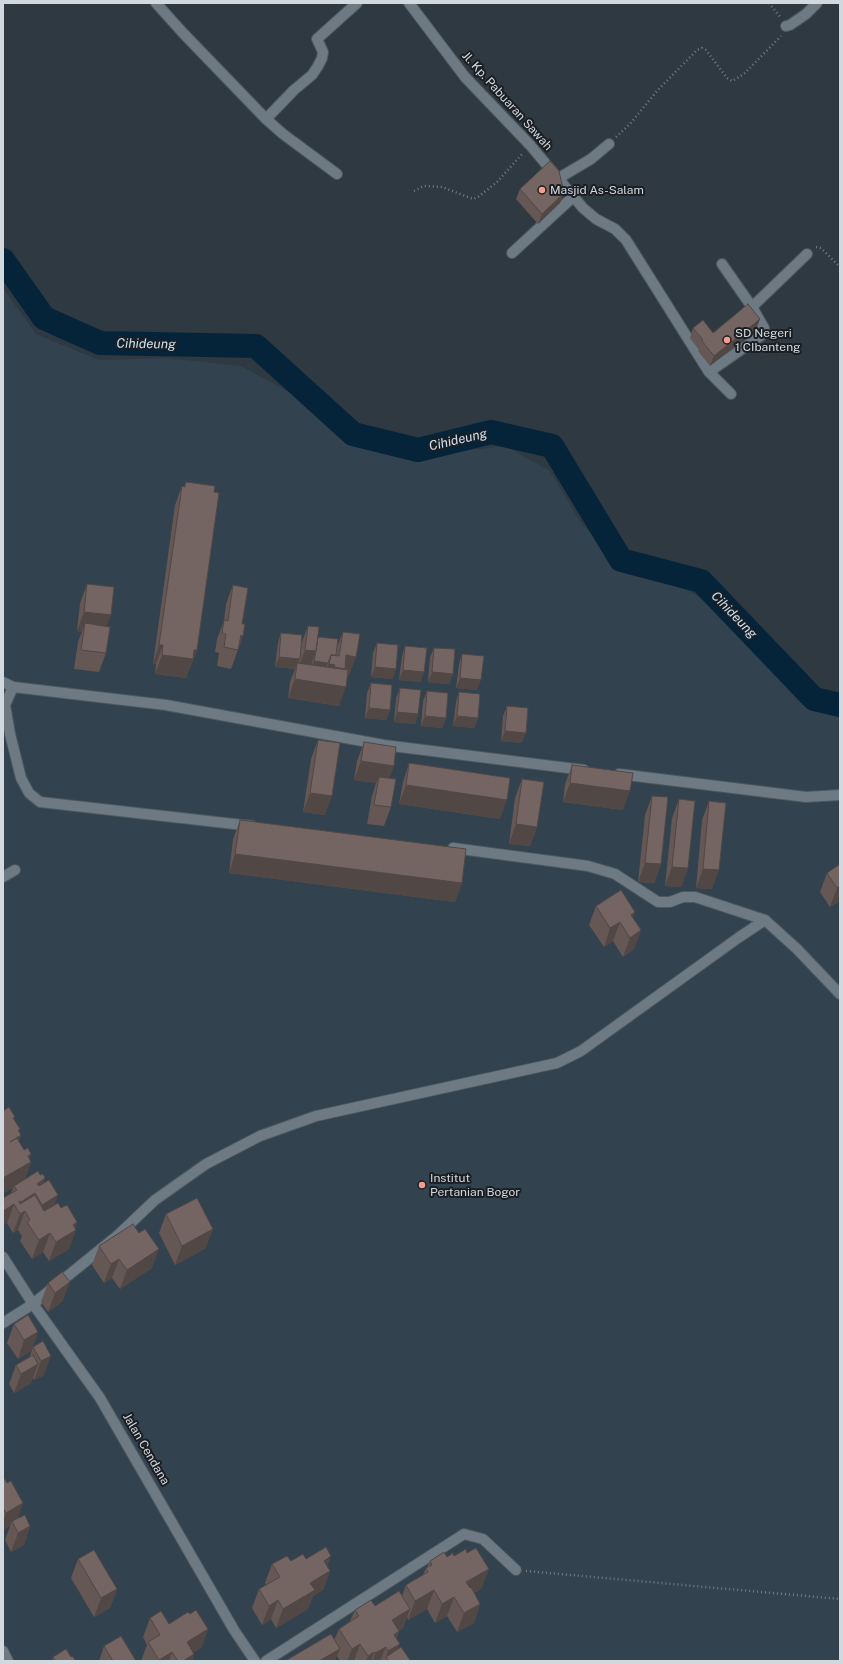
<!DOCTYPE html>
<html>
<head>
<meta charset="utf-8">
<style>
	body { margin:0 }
	#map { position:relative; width:843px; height:1664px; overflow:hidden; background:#2e3941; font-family:"Public Sans",sans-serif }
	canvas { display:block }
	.frame { position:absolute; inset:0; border:4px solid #d2d9de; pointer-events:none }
</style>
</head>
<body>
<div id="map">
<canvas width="843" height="1664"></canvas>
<div class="frame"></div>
</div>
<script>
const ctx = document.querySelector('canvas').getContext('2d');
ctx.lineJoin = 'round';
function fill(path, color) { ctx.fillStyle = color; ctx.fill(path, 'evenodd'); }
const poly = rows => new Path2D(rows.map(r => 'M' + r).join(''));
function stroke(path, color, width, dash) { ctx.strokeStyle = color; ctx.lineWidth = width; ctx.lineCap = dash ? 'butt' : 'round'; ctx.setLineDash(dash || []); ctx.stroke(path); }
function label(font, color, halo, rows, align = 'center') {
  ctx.font = font + ' "Public Sans",sans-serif'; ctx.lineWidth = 4; ctx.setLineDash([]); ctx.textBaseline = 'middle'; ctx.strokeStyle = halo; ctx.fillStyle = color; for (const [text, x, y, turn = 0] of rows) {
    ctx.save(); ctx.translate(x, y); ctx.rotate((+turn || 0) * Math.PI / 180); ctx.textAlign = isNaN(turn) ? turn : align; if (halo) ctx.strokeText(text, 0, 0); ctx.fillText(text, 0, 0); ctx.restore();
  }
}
fill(poly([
	[3,288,36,334,99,360,167,358,241,366,370,435,426,455,505,446,550,471,581,523,615,559,665,578,709,602,840,709,840,1661,3,1661]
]), '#32424f');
stroke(poly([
	[3,260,44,318,100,343,256,346,353,434,418,450,491,432,552,446,621,560,701,581,814,699,840,705]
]), '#052439', 24);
const minor = poly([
	[156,3,183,33,266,119,283,134,337,174],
	[409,3,465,77,530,145,583,208,596,219,615,229,626,240,709,372,731,394],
	[786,26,790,25,806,14,817,3],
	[266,119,294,90,312,75,318,66,322,58,323,52,317,39,357,3],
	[559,178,591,159,609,144],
	[512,253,574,196],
	[752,307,807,254],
	[709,372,762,335,764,328,752,307,722,264],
	[3,682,13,687,166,705,384,745,584,770],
	[5,705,10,734,21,778,29,793,40,802,252,826],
	[3,706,5,705,13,687],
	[619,774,806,797,840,795],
	[453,848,588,866,615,874,658,902,670,902,683,897,695,897,765,920],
	[3,877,15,870],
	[3,1257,33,1304,100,1398,234,1630,255,1661],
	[3,1323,33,1304,117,1236,155,1200,206,1164,260,1136,316,1116,557,1063,581,1051,738,938,765,920,797,949,840,994],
	[3,1651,8,1661],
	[266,1661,464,1534,483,1539,516,1570]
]);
stroke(minor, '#4e585e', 12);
stroke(poly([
	[769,3,781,18],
	[616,137,629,125,657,91,697,50,702,48,706,50,727,78,732,81,744,74,781,36],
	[414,191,424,186,442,187,473,199,478,197,497,182,523,153],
	[816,247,821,248,840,267],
	[526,1571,840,1599]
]), '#737c83', 2.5, [1, 3]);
stroke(minor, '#6e7a83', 10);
fill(poly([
	[520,189,564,193,560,203,538,224,516,199],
	[760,319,756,329,710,366,698,351,699,350,690,338,693,328,713,333],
	[186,482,197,650,186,678,155,674,156,664,153,664,175,505,182,486,184,486],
	[87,584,107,626,106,653,99,672,74,669,78,642,82,632,77,631,80,603],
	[233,585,242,624,243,636,231,669,217,666,219,653,215,652,217,639,224,621,226,604],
	[308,626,318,637,337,647,343,632,349,676,348,676,339,706,288,698,290,682,295,669,275,667,278,643,281,633,302,642],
	[377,643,396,669,392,679,371,677,373,653],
	[405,646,421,682,399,680,402,656],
	[434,648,453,674,449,684,428,682,430,657],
	[462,654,477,690,456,688,459,664],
	[371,683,390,710,386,720,365,718,367,693],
	[400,688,418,714,415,724,394,722,396,698],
	[427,691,446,718,442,728,421,726,423,701],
	[459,692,478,718,474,728,453,726,456,702],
	[507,706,522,743,501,741,503,716],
	[318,740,325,815,303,812,311,759],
	[364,742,394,766,389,778,391,807,384,826,367,824,372,796,376,783,354,780,357,761],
	[409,763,500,819,399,804,403,782],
	[572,765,623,810,563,802,565,784],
	[522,779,537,827,530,846,509,844,515,798],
	[652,796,661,864,654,883,638,882,645,815],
	[679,799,688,868,681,887,665,886,672,818],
	[709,801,712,889,696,888,702,820],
	[240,820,462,883,455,902,229,873,233,839],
	[840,864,840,901,830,907,820,892,827,873],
	[596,906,633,918,641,930,634,949,623,957,613,941,604,947,589,925],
	[3,1111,14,1119,20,1129,19,1131,21,1135,19,1141,31,1162,25,1179,40,1175,45,1178,43,1183,55,1204,61,1208,77,1222,69,1249,49,1261,43,1252,32,1259,20,1241,22,1236,18,1230,13,1233,7,1223,11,1194,13,1188,3,1193],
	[166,1214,206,1248,175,1265,159,1233],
	[99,1246,152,1268,120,1289,112,1278,104,1283,92,1265],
	[48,1283,63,1301,48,1312,41,1302],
	[14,1324,38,1332,31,1351,18,1359,7,1343],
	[43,1341,44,1375,34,1380,33,1378,31,1383,14,1393,9,1384,16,1365,29,1358,33,1347],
	[3,1476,18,1518,30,1526,24,1545,11,1552,5,1540,10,1526,3,1530],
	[454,1556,482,1588,474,1593,480,1604,474,1623,457,1632,447,1616,435,1623,427,1609,408,1620,407,1617,403,1628,399,1631,397,1638,398,1649,410,1660,410,1661,340,1661,337,1656,334,1640,339,1629,350,1621,355,1610,375,1606,402,1596,406,1585,423,1575,426,1568,427,1567,430,1561,447,1557],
	[78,1559,117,1589,110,1608,94,1617,71,1578],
	[306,1559,328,1567,330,1571,323,1590,313,1596,308,1609,276,1628,271,1619,262,1625,252,1608,259,1589,266,1585,265,1583,272,1564],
	[190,1614,208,1629,201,1648,193,1653,194,1654,192,1661,141,1661,147,1645,143,1637,150,1618,169,1624],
	[104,1646,136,1661,99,1661],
	[53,1657,71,1657,76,1661,52,1661]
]), '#645754');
fill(poly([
	[564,193,560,203,538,224,542,214],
	[760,319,756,329,710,366,714,356],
	[84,612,111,615,104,634,85,623,82,632,77,631],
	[241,635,243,636,236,655,238,650],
	[159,645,163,645,156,664,153,664],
	[194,650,197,650,186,678,155,674,162,655],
	[305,650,316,651,309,670,298,669],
	[346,655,356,657,349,676,342,675,346,687,339,706,288,698,295,679,322,683,329,663,335,664,328,684,334,667],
	[279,657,300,659,297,669,297,663,295,669,275,667],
	[314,661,328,663,324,673,310,671],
	[375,667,396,669,392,679,371,677],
	[403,670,424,672,421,682,399,680],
	[432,672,453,674,449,684,428,682],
	[460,678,481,680,477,690,456,688],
	[369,708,390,710,386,720,365,718],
	[397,712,418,714,415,724,394,722],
	[425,716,446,718,442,728,421,726],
	[457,716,478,718,474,728,453,726],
	[505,731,526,733,522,743,501,741],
	[361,761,394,766,387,785,379,777,376,783,354,780],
	[570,783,630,791,623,810,563,802],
	[406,785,507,800,500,819,399,804],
	[310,793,332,796,325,815,303,812],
	[516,824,537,827,530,846,509,844],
	[235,854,462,883,455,902,229,873],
	[645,863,661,864,654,883,638,882],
	[672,867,688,868,681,887,665,886],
	[703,869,719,870,712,889,696,888],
	[840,886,840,901,830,907,837,888],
	[635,912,628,931,631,915],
	[620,922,613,941,604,947,610,928],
	[641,930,634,949,623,957,630,938],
	[20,1129,16,1138,21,1135,14,1154,3,1161,18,1130],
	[31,1154,28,1164,31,1162,24,1181,14,1186,13,1188,3,1193,3,1178,28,1156],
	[45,1178,38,1198,35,1193,28,1212,25,1211,18,1230,13,1233,20,1214,18,1210,21,1202,37,1184],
	[58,1195,51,1214,35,1224,42,1205],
	[14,1204,7,1223,3,1225,3,1211],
	[77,1222,74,1231,76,1230,69,1249,49,1261,56,1242,73,1225],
	[213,1229,206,1248,175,1265,182,1246],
	[50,1233,43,1252,32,1259,39,1240],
	[159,1249,152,1268,120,1289,127,1270],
	[119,1259,112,1278,104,1283,111,1264],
	[70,1282,63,1301,48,1312,55,1293],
	[38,1332,31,1351,18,1359,24,1340],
	[51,1356,44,1375,34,1380,41,1361],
	[38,1364,31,1383,14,1393,21,1374],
	[23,1503,17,1522,12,1521,10,1526,3,1530,3,1522,6,1513],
	[30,1526,24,1545,11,1552,18,1533],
	[331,1556,325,1574,330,1571,323,1590,313,1596,308,1609,276,1628,283,1609,310,1583,324,1561],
	[489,1569,482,1588,459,1601,466,1582],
	[117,1589,110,1608,94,1617,101,1598],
	[434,1590,427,1609,408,1620,415,1601],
	[454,1597,447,1616,435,1623,442,1604],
	[278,1600,271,1619,262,1625,269,1606],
	[480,1604,474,1623,457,1632,464,1613],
	[410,1609,403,1628,385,1639,392,1620],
	[208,1629,201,1648,180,1661,187,1642],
	[399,1631,393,1648,400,1644,394,1661,386,1657,394,1635],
	[360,1644,354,1661,347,1661,352,1649],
	[386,1647,380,1661,373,1661,375,1653],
	[340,1649,335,1661,319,1661],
	[172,1652,169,1661,159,1661,159,1660],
	[374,1652,371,1661,366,1661,368,1656],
	[194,1654,192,1661,183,1661]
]), '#514745');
const building = poly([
	[550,161,559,171,564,193,542,214,520,189,550,161],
	[748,304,760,319,714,356,702,341,703,340,693,328,703,320,713,333,748,304],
	[186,482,215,486,214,492,219,493,197,650,194,650,193,659,162,655,163,645,159,645,182,486,185,487,186,482],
	[87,584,114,587,111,615,84,612,87,584],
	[233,585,248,588,242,624,245,624,243,636,241,635,238,650,224,647,226,634,222,633,224,620,228,621,233,585],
	[85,623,110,627,106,653,81,650,85,623],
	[308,626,319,627,316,651,305,650,308,626],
	[343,632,360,634,356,657,346,655,345,669,334,667,335,665,329,664,331,655,339,656,343,632],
	[281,633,302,635,300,659,279,657,281,633],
	[318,637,338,639,336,655,331,655,328,663,314,661,316,651,318,637],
	[377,643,398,645,396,669,375,667,377,643],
	[405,646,427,648,424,672,403,670,405,646],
	[434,648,455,649,453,674,432,672,434,648],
	[462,654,484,656,481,680,460,678,462,654],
	[297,663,348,670,346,687,295,679,297,663],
	[371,683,392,685,390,710,369,708,371,683],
	[400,688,421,690,418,714,397,712,400,688],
	[427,691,448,693,446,718,425,716,427,691],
	[459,692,480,694,478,718,457,716,459,692],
	[507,706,528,708,526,733,505,731,507,706],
	[318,740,340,743,332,796,310,793,318,740],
	[364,742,396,747,394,766,361,761,364,742],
	[409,763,510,778,507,800,406,785,409,763],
	[572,765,633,773,630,791,570,783,572,765],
	[379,777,396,779,391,807,374,805,379,777],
	[522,779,544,782,537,827,516,824,522,779],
	[652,796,668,797,661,864,645,863,652,796],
	[679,799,695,801,688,868,672,867,679,799],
	[709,801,726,803,719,870,703,869,709,801],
	[240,820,466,849,462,883,235,854,240,820],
	[840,864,840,886,837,888,827,873,840,864],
	[621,890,635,912,631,915,641,930,630,938,620,922,610,928,596,906,621,890],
	[9,1107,15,1117,13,1118,20,1129,18,1130,21,1135,10,1142,17,1138,24,1150,28,1148,31,1154,28,1156,31,1162,3,1178,3,1124,4,1124,3,1122,3,1111,9,1107],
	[38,1171,40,1175,43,1174,45,1178,37,1184,39,1186,49,1180,58,1195,42,1205,35,1193,21,1202,19,1201,20,1204,35,1195,44,1211,58,1203,61,1208,67,1205,77,1222,73,1225,76,1230,56,1242,50,1233,39,1240,27,1222,30,1220,25,1211,20,1214,14,1204,3,1211,3,1198,17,1190,14,1186,38,1171],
	[197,1198,213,1229,182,1246,166,1214,197,1198],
	[133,1224,139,1233,145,1229,159,1249,127,1270,119,1259,111,1264,99,1246,133,1224],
	[62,1272,70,1282,55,1293,48,1283,62,1272],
	[28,1315,38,1332,24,1340,14,1324,28,1315],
	[43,1341,51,1356,41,1361,33,1347,43,1341],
	[33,1355,38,1364,21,1374,16,1365,33,1355],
	[3,1476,7,1483,11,1481,23,1503,6,1513,3,1508,3,1476],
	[25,1515,30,1526,18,1533,12,1521,25,1515],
	[326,1547,331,1556,324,1561,330,1571,310,1583,315,1590,283,1609,278,1600,269,1606,259,1589,280,1577,272,1564,287,1556,291,1561,303,1554,306,1559,326,1547],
	[476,1548,489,1569,466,1582,470,1588,471,1587,480,1604,464,1613,454,1597,442,1604,434,1590,415,1601,406,1585,428,1572,426,1568,432,1565,430,1561,444,1552,447,1557,453,1553,454,1556,466,1549,467,1553,476,1548],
	[94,1550,117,1589,101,1598,78,1559,94,1550],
	[399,1591,410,1609,392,1620,399,1631,394,1635,400,1644,388,1651,386,1647,375,1653,374,1652,368,1656,360,1644,352,1649,339,1629,359,1616,355,1610,371,1600,375,1606,399,1591],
	[196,1610,208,1629,187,1642,194,1654,183,1661,178,1661,172,1652,159,1660,148,1642,160,1635,150,1618,161,1611,169,1624,188,1612,190,1614,196,1610],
	[331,1634,340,1649,319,1661,285,1661,331,1634],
	[121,1636,136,1661,113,1661,104,1646,121,1636],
	[401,1647,410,1660,409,1661,389,1661,386,1657,401,1647],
	[66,1649,71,1657,72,1656,76,1661,56,1661,53,1657,66,1649]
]);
fill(building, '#746562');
stroke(building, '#514745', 1);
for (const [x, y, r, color] of [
	[542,190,4,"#f59d8e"],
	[727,340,4,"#f59d8e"],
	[422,1185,4,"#f59d8e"]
]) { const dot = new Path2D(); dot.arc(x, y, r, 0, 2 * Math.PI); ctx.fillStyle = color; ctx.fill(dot); stroke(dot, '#1b1f23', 1.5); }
label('12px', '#d2d9de', '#1b1f23', [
	["Jl. Kp. Pabuaran Sawah",507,101,48],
	["Jalan Cendana",146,1449,60]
]);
label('12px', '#d2d9de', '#1b1f23', [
	["Masjid As-Salam",550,190],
	["SD Negeri",735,333],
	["1 CIbanteng",735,347],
	["Institut",430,1178],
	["Pertanian Bogor",430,1192]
], 'left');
label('italic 13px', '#c8e1f5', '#1b1f23', [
	["Cihideung",146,344,1],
	["Cihideung",458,440,-13],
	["Cihideung",734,615,46]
]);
</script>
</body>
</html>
